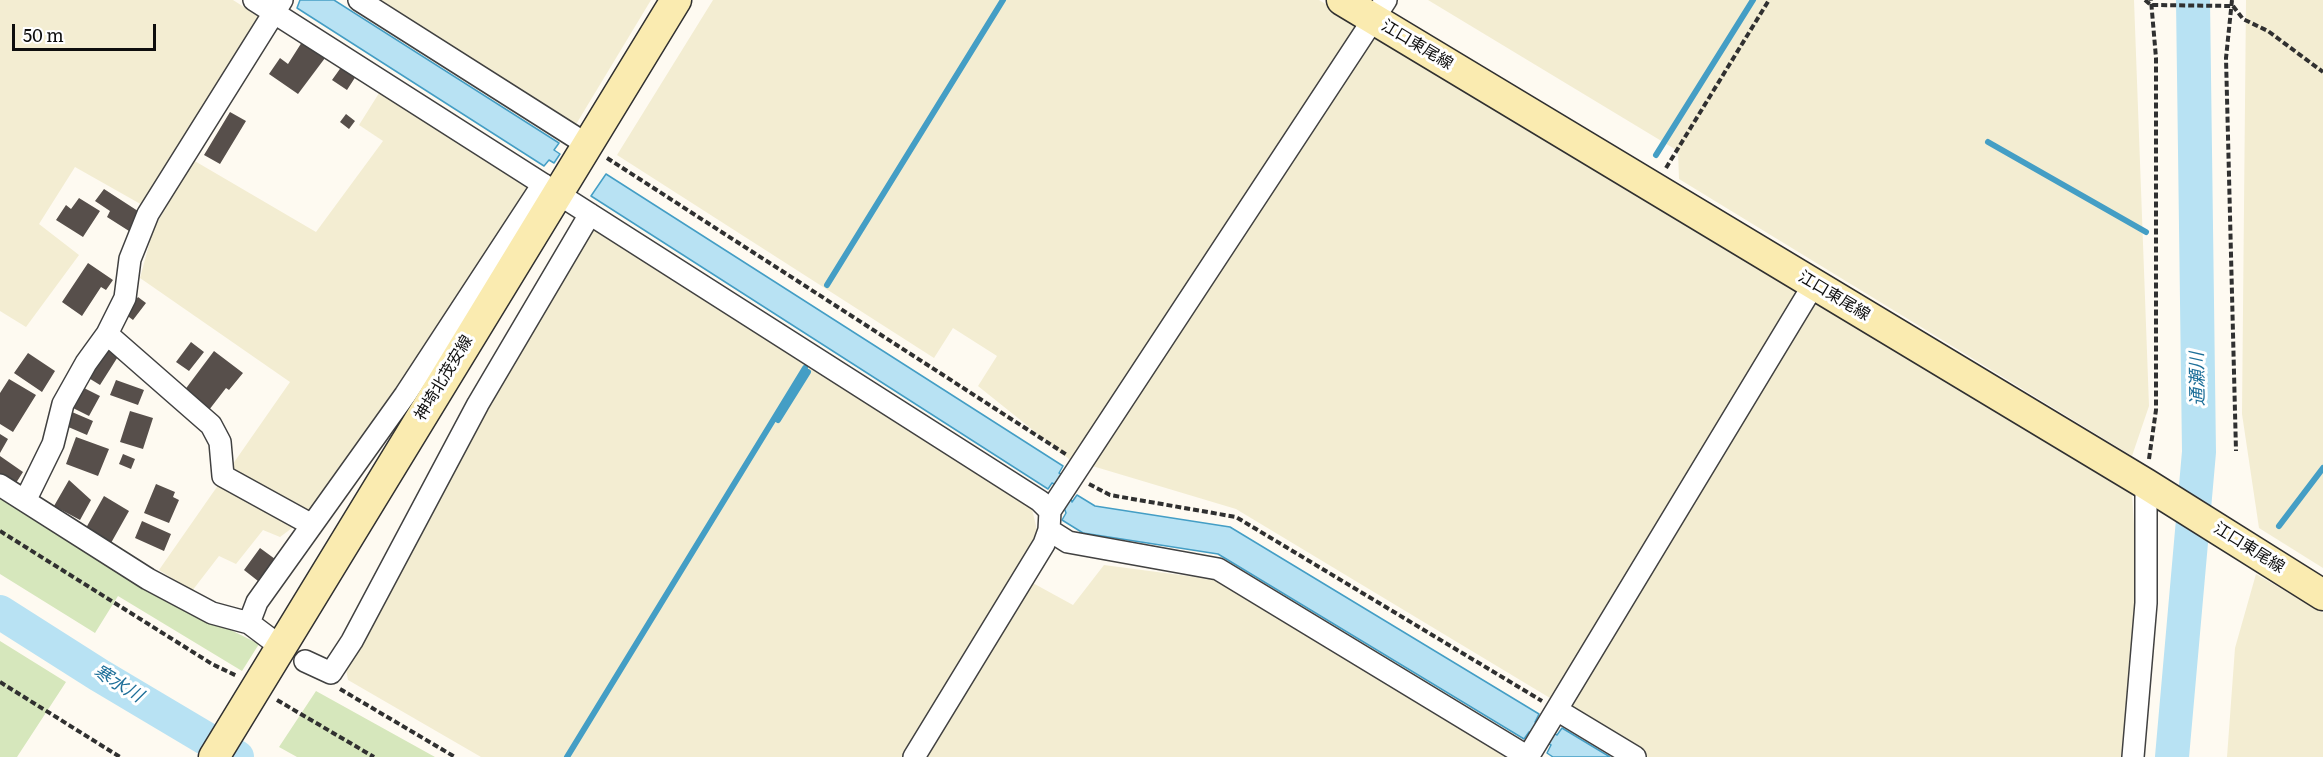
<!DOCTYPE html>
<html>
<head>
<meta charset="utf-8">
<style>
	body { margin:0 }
	#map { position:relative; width:2323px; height:757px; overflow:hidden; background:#fefaf1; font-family:Literata,serif }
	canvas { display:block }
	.scale { position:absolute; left:12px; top:24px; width:144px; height:27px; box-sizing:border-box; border:3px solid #0e0e0e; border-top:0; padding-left:8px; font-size:18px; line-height:21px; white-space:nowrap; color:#0e0e0e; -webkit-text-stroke:4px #fff; paint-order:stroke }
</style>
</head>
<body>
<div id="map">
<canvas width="2323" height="757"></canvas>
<div class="scale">50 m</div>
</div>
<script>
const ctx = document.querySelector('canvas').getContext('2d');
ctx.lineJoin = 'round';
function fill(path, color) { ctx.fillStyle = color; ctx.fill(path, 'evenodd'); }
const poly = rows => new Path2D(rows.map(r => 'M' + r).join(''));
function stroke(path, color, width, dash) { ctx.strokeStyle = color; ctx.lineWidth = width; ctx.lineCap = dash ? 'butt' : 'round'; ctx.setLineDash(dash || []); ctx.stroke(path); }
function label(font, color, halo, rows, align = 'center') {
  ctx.font = font + ' Literata,"Noto Sans JP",serif'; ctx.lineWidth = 6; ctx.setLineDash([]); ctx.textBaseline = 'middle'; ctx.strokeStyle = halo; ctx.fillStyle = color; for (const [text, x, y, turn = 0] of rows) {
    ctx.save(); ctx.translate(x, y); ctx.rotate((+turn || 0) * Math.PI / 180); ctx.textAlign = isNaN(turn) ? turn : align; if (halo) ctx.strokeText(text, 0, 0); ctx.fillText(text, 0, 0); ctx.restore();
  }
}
fill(poly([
	[0,0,233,0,261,18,144,206,75,167,39,224,79,255,26,327,0,311],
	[374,0,651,0,575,126],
	[713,0,1319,0,2132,494,2139,602,2126,757,1648,757,1236,509,1069,459,978,386,997,356,953,328,934,358,617,155],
	[1428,0,2134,0,2149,406,2132,456,1679,179,1678,151],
	[2246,0,2323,0,2323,568,2259,528,2242,414],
	[381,90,529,184,405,377,308,516,280,537,263,530,236,564,219,556,192,591,159,570,290,382,140,278,153,230,193,160,316,232,383,141,359,125],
	[593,228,1032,509,1039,538,1020,576,1073,605,1104,565,1218,580,1511,757,481,757,348,680,345,664,484,407],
	[2256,574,2323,613,2323,757,2227,757,2235,648]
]), '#f3edd2');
fill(poly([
	[0,495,154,592,259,644,242,671,118,596,95,633,0,574],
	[0,641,66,682,17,757,0,757],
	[316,691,435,757,297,757,279,747]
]), '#d6e7bc');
const water = poly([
	[300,0,334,0,559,143,554,150,560,154,554,163,549,160,544,166,297,8,300,0],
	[606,174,1063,466,1059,473,1063,475,1072,502,1077,495,1095,506,1230,527,1539,714,1535,722,1557,735,1562,728,1610,757,1553,757,1547,753,1551,745,1529,732,1524,739,1218,554,1083,533,1062,520,1066,513,1056,485,1052,483,1048,489,591,196,606,174]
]);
fill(water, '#b8e2f3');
stroke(water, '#449ec5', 1.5);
stroke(poly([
	[1988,142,2146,232],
	[1656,155,1753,0],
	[827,285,1003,0],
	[778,420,808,372],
	[2279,526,2323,468],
	[567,757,805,368]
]), '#449ec5', 6);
stroke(poly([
	[0,612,99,675,237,757],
	[2172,757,2199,452,2193,0]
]), '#b8e2f3', 34);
fill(poly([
	[302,42,325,58,298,94,269,74,280,58,288,64],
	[342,66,356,76,347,90,332,80],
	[230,112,246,121,220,164,204,155],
	[346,114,355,121,349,129,340,122],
	[104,189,141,213,129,231,107,217,110,211,95,201],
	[79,198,100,211,83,237,56,220,66,205,71,209],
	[88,263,113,280,106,290,101,287,82,316,62,302],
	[138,297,146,303,133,320,125,314],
	[191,342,204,352,189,371,176,362],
	[106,347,119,355,100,385,87,377],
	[214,351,243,373,229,390,226,388,209,410,184,391],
	[28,353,55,371,42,392,14,373],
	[9,379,36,395,13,432,0,424,0,393],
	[116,380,144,390,138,405,110,395],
	[84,388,100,396,89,416,73,408],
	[130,411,153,418,143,449,120,442],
	[72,412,93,421,87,435,66,426],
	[0,434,8,439,0,453],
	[76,437,109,449,98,476,66,464],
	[123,454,135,459,131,469,119,464],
	[0,456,23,472,14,486,0,476],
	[69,480,91,500,80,520,54,506],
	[156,484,175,492,173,497,179,500,169,523,144,513],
	[104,496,129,511,111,543,86,528],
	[142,521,171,534,164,551,135,538],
	[260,548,275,559,258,581,244,570]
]), '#574f4b');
const street = poly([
	[254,0,1040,501,1050,511],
	[359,0,586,144],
	[107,334,211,425,220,442,223,476,312,525],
	[0,485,148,579,212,613,249,623,269,638],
	[25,501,53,444,63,404,86,363,107,334,125,298,130,259,148,214,282,0],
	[1049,530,1068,542,1218,569,1528,757],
	[249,623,257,602,405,395,543,184],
	[305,661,331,673,352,641,478,404,590,214],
	[1557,710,1635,757],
	[914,757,1044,544,1049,530,1050,511,1386,0],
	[1528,757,1814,284],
	[2133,757,2146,603,2146,484]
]);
const secondary = poly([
	[1342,0,2146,484,2323,595],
	[214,757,676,0]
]);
stroke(street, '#414141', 24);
stroke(secondary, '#303030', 33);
stroke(poly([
	[2145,0,2151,5,2233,6],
	[2232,0,2226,58,2236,451],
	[2233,6,2243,19,2268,31,2323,72],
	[607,158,1067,455],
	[1666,168,1769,0],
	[2149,459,2156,410,2156,58,2151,0],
	[1089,484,1110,495,1236,517,1542,701],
	[0,531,212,664,237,676],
	[0,682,120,757],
	[340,689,455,757],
	[277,700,374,757]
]), '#303030', 4, [6, 3]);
stroke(street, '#fff', 21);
stroke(secondary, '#faebb0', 30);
label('16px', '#0e0e0e', '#fff', [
	["江口東尾線",1417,45,31],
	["江口東尾線",1834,296,31],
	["神埼北茂安線",444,378,-59],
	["江口東尾線",2249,548,32]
]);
label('italic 18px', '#1e6f99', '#fff', [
	["通瀬川",2198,379,-91],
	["寒水川",118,684,31]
]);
</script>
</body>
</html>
